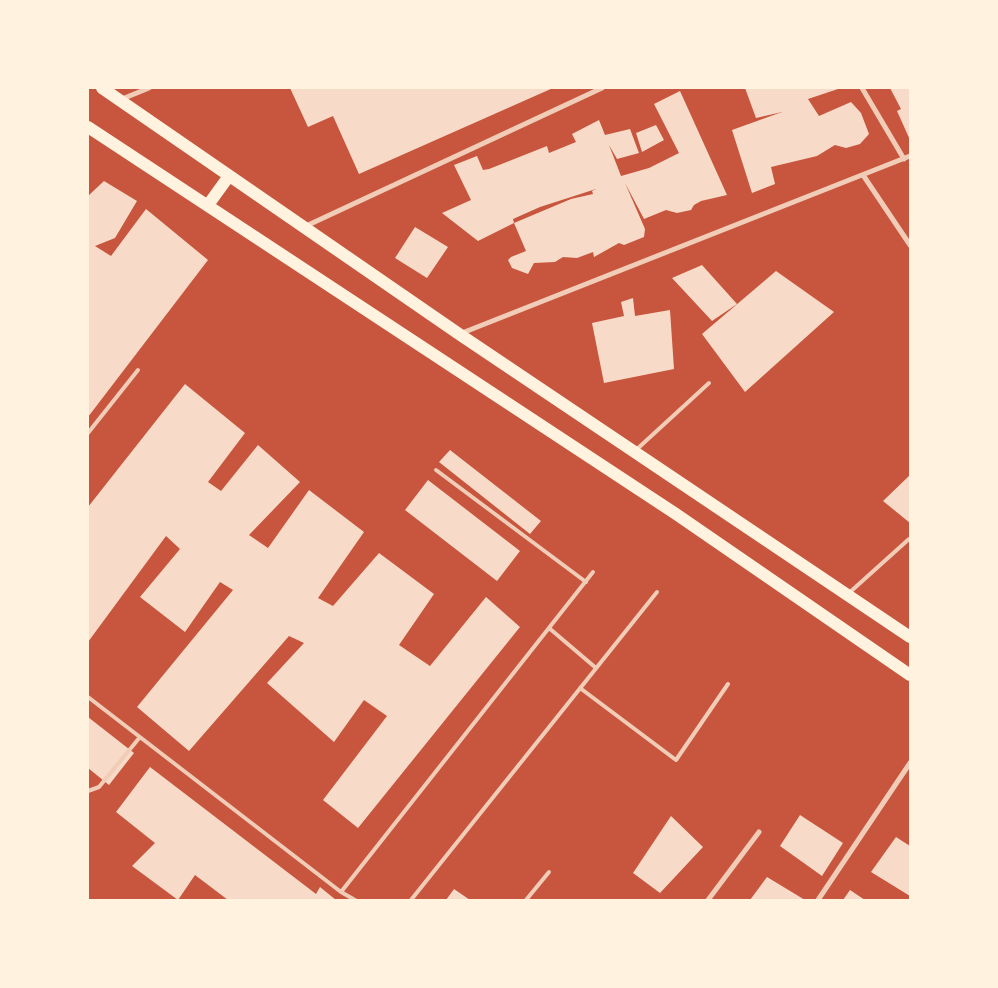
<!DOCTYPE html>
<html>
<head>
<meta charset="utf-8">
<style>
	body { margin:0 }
	#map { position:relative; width:998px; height:988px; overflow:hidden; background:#c8553d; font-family:Lora,serif }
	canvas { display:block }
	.frame { position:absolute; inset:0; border:89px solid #fff3e0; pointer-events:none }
</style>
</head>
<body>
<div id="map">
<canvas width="998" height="988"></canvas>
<div class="frame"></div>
</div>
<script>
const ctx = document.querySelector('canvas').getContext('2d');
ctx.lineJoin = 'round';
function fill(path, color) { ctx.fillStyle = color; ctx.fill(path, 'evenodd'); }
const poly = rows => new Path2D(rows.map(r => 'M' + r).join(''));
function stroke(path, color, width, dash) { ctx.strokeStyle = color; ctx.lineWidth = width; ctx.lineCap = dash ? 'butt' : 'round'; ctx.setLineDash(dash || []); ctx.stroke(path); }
fill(poly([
	[290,88,553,88,359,174,333,116,308,127],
	[745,88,841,88,808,99,819,116,851,102,861,113,869,134,860,144,846,148,835,145,817,156,771,167,775,184,752,193,732,130,782,112,756,118],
	[890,88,910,88,910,140,897,111,901,109],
	[680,91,727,195,701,201,694,205,691,210,677,213,666,210,644,219,625,183,645,229,644,237,624,245,619,243,594,257,593,252,577,258,563,257,555,262,534,263,528,274,512,268,508,260,511,257,526,251,514,223,478,241,442,213,471,200,454,165,477,156,483,170,489,169,547,146,549,153,576,142,572,134,599,120,605,135,630,129,639,153,617,159,609,145,621,176,649,168,679,153,654,104],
	[596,189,592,191,593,194,571,199,514,223,513,219,540,207],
	[656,125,664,140,642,152,636,133],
	[104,181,137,201,115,238,95,246,111,256,146,209,208,260,88,417,88,196],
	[415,227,448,247,427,278,395,258],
	[702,265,737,304,712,321,672,278],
	[776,271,834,312,745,392,702,334],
	[633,298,635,316,670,310,674,369,604,383,592,323,624,316,621,302],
	[185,384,245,433,208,482,221,491,258,445,300,482,249,535,268,548,309,490,364,532,318,598,333,606,379,553,434,594,399,645,430,666,486,597,520,627,358,828,323,800,387,716,364,700,334,742,267,683,304,643,289,636,189,751,137,707,233,590,220,582,185,632,140,597,180,549,166,536,88,642,88,507],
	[450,450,541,521,530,534,439,462],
	[910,475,910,523,883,501],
	[428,480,520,551,497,581,405,510],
	[88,717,134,753,109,785,88,768],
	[150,767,316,894,320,887,336,900,228,900,195,875,178,900,132,866,155,843,116,812],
	[800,815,843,843,822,876,780,846],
	[671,816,703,847,660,893,633,873],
	[896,837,910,846,910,896,871,872],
	[767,877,805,900,750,900],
	[454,889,470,900,446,900],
	[850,890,865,900,843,900]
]), '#f7dbc8');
stroke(poly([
	[88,433,138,370],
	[636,450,709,383],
	[436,470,586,582],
	[849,593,909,539],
	[549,628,596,668],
	[580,688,676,760,728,684],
	[88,697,341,892,593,572],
	[88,791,99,787,140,737],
	[341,892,355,900],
	[411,900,657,592],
	[526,900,549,872]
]), '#f1ccb7', 4);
stroke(poly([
	[862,88,904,159],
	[122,99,149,88],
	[863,175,910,245],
	[306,226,602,88],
	[462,333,910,156],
	[708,900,759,832],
	[818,900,910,763]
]), '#f1ccb7', 5);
stroke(poly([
	[102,88,459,334,910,637],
	[88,127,676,514,910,675],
	[208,205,229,176]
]), '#fff3e0', 12);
</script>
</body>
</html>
